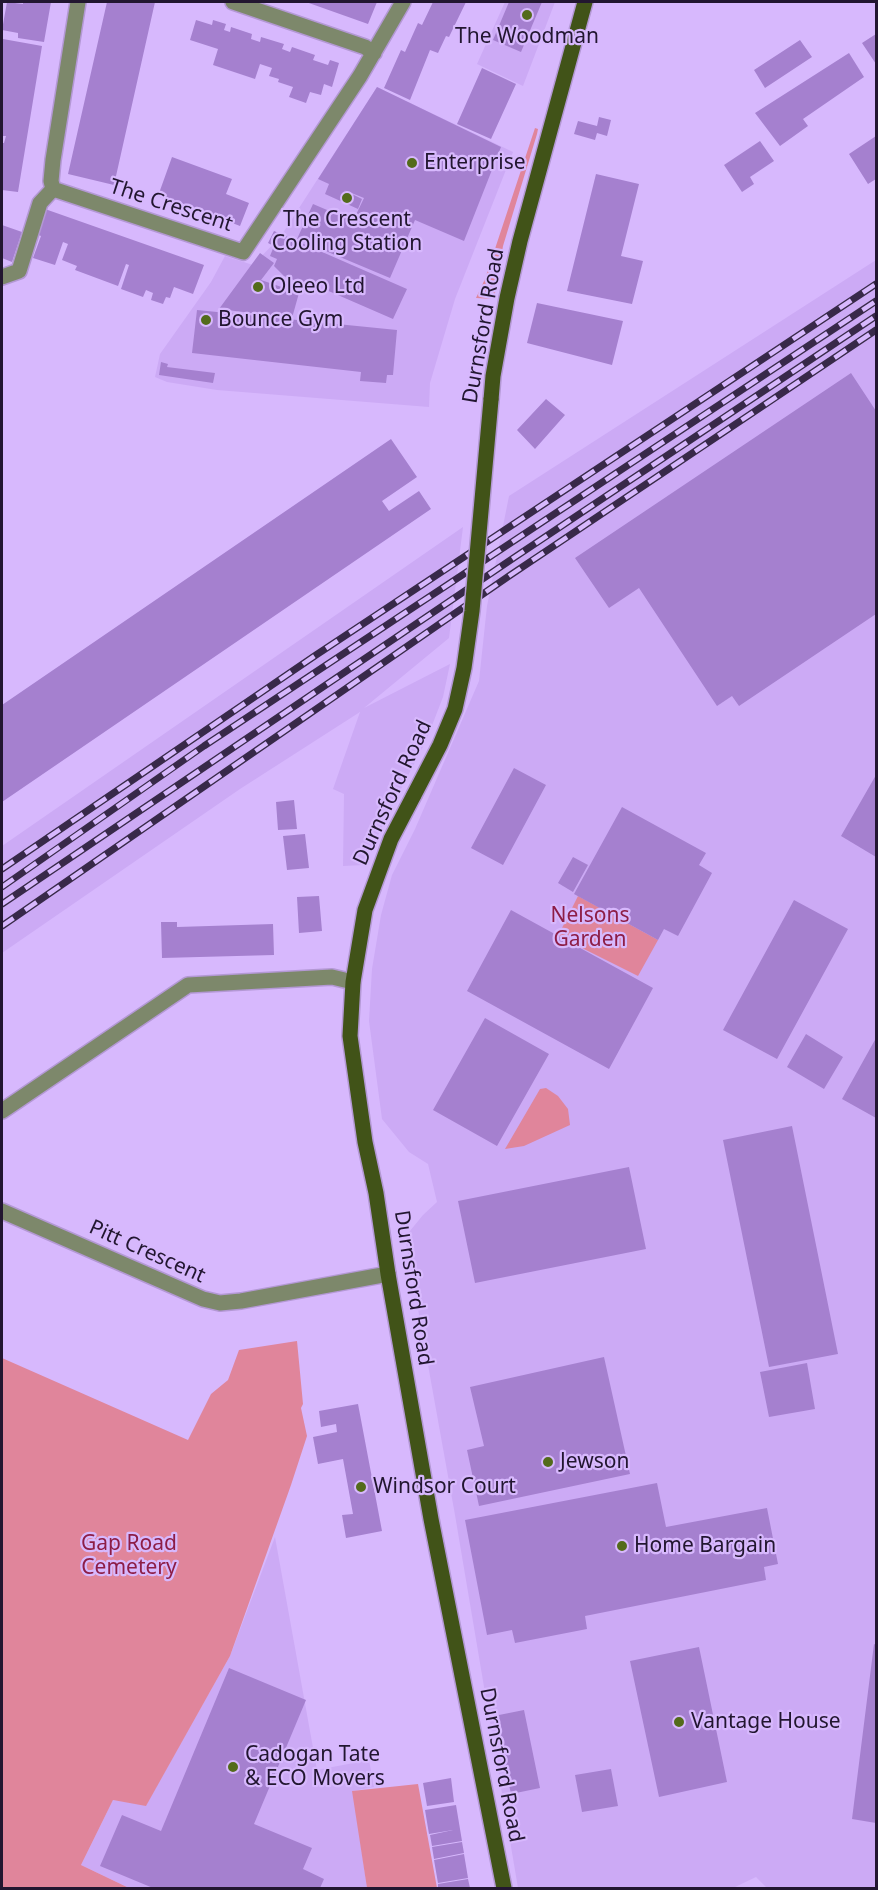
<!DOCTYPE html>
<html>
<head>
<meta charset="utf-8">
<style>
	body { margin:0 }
	#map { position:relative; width:878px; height:1890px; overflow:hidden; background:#d7b8fd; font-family:"Noto Sans",sans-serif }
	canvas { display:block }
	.frame { position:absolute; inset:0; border:3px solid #221630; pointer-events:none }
</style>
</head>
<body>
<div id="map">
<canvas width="878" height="1890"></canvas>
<div class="frame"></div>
</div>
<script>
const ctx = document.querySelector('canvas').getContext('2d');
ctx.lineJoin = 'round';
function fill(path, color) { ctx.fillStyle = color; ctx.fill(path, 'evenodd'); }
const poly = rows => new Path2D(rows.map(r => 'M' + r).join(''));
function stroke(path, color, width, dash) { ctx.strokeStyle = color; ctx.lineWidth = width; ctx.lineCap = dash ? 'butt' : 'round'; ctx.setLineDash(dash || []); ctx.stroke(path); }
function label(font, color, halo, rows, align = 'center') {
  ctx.font = font + ' "Noto Sans",sans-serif'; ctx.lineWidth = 4.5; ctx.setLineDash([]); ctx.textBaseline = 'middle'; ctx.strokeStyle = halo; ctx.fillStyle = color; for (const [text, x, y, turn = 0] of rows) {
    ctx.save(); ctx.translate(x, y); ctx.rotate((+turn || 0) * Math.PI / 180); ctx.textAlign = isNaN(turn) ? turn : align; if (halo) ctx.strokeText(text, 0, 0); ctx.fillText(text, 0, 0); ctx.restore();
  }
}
fill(poly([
	[505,2,555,2,523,86,477,64],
	[377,87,513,152,455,299,430,383,429,407,217,390,167,382,155,377,160,354,211,282,225,256,253,265,281,236],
	[876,260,876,1888,767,1888,756,1877,733,1888,518,1888,455,1515,405,1237,423,1215,437,1202,428,1164,409,1152,382,1119,369,1021,372,969,381,915,392,875,415,829,479,681,487,606,509,496],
	[463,527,449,638,364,708,450,664,443,697,426,741,390,810,364,865,343,866,344,794,333,789,360,712,240,789,2,953,2,846],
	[275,1537,317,1770,369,1760,374,1787,353,1791,367,1888,129,1888,81,1865,113,1800,146,1805,230,1656]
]), '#ccaaf5');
fill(poly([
	[535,128,538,129,537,134,503,246,494,299,476,298,485,279],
	[578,896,658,940,638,976,558,936],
	[546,1088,558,1096,568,1109,570,1125,524,1146,505,1149,540,1089],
	[297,1341,303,1404,301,1408,307,1436,291,1485,230,1656,146,1806,113,1800,81,1865,129,1888,2,1888,2,1358,188,1440,211,1394,228,1380,239,1350],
	[418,1784,437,1888,367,1888,352,1791]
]), '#e0859b');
fill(poly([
	[7,2,23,4,23,2,51,2,44,42,18,38,18,33,2,30],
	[107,2,155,2,114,185,68,174],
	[306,2,377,2,368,24],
	[433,2,466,2,449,37,446,36,438,53,430,50,410,100,384,88,401,50,405,52,418,23,422,25],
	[509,2,542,2,521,52,493,40],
	[196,20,212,25,213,20,226,24,224,30,230,32,231,27,252,34,251,39,260,42,261,37,284,44,282,49,290,52,292,47,315,55,313,60,328,65,330,60,339,63,332,87,324,84,321,95,310,92,306,103,289,97,293,87,278,82,279,79,269,76,272,68,260,64,255,79,213,65,218,49,190,40],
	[876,34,876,64,862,43],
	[3,39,42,46,18,192,2,190,2,143,4,143,6,136,2,136],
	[800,40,812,57,765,88,754,70],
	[849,53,864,77,803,119,808,126,780,146,755,113],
	[482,68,516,84,491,139,457,124],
	[377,87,501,147,464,241,415,220,390,278,297,239,313,204,353,221,364,198,344,190,362,199,358,209,325,194,329,184,318,179],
	[599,117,611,120,607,136,597,133,595,140,574,134,578,121,597,126],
	[876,136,876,179,868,184,849,154],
	[760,141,774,161,750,177,754,184,742,192,724,165],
	[172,157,232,179,226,194,249,203,240,226,171,199,170,202,158,196],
	[596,174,639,184,621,256,643,261,632,304,567,291],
	[45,209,204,265,193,294,174,287,170,298,166,297,163,304,151,300,153,293,146,290,143,297,121,289,129,265,126,264,118,286,75,270,77,266,62,260,68,244,63,242,55,265,33,258,41,236,36,234],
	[2,225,22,232,12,262,2,258],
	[274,231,407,289,393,319,324,289,327,282,322,281,318,290,284,276,274,266,277,259,270,256,274,246,268,243],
	[260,253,274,263,261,280,299,293,292,318,219,309],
	[537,303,623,321,612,365,527,343],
	[197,310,397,330,393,375,387,375,386,383,360,381,361,372,192,353],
	[161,362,168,364,167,367,215,373,213,383,159,375],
	[851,373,876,411,876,614,739,706,732,696,717,706,639,588,609,608,575,558],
	[546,399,565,415,535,449,517,430],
	[391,439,417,477,382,501,389,511,419,491,431,509,2,802,2,705],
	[514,768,546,785,503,865,471,848],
	[876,775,876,857,841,836],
	[294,800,297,829,278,830,276,802],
	[622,807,706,853,699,865,712,873,678,936,664,929,658,940,574,894],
	[305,834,309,868,287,870,283,836],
	[573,857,588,865,573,892,558,883],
	[319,896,322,931,299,933,297,897],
	[794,900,848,929,777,1059,723,1030],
	[511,910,653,988,609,1069,467,991],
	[161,922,177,922,177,927,273,924,274,955,162,958],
	[485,1018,549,1054,497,1146,433,1110],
	[806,1034,843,1057,824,1089,787,1067],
	[876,1038,876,1118,842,1099],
	[792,1126,838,1354,769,1367,723,1140],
	[629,1167,646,1249,475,1283,458,1201],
	[604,1357,630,1474,479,1506,467,1450,484,1446,470,1387],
	[807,1363,815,1409,769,1417,760,1372],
	[358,1404,382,1531,346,1538,342,1515,353,1514,343,1459,318,1464,313,1437,337,1432,336,1424,321,1427,319,1411],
	[657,1483,666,1527,767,1508,778,1564,764,1567,766,1580,585,1616,587,1629,515,1643,512,1630,487,1635,465,1520],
	[874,1644,876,1645,876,1823,852,1819],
	[699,1647,727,1782,659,1797,630,1661],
	[229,1668,306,1700,254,1824,312,1848,303,1869,324,1879,320,1888,153,1888,100,1866,122,1815,161,1831],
	[524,1710,540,1788,511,1794,494,1716],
	[611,1769,618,1806,582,1812,575,1775],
	[451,1778,454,1802,427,1806,423,1783],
	[456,1805,462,1841,432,1846,430,1835,453,1830,429,1834,425,1810],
	[462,1842,464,1853,434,1859,432,1847],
	[464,1854,468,1878,438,1883,434,1860],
	[468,1879,470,1888,438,1888,438,1884]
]), '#a580cf');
const street = poly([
	[78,2,53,160,51,181,53,189,243,252,360,76,403,2],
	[233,2,365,47,374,53],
	[2,277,19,271,40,203,53,189],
	[2,1111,188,985,332,977,353,982],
	[2,1211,203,1299,220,1303,241,1301,388,1274]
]);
const primary = poly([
	[491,400,493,376,507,298,520,241,585,2],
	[414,795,391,839,365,910,353,982,350,1036,365,1142,376,1193,388,1274,431,1519,504,1888]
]);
stroke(street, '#b398d4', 18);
stroke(primary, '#b398d4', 18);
stroke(street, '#7d886b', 15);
stroke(primary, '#415318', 15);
const rail = poly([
	[2,869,316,655,876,284],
	[2,887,204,746,876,301],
	[2,904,515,557,876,316],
	[2,926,509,576,876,330]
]);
stroke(rail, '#382949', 7);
stroke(rail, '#d7b8fd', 4.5, [14]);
const primaryBridge = poly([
	[414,795,440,745,455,709,464,668,472,611,491,400]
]);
stroke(primaryBridge, '#b398d4', 18, []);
stroke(primaryBridge, '#415318', 15);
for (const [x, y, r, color] of [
	[527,15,6,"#536b1b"],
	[412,163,6,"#536b1b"],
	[347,198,6,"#536b1b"],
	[258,287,6,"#536b1b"],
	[206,320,6,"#536b1b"],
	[548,1462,6,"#536b1b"],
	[361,1487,6,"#536b1b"],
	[622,1546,6,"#536b1b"],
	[679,1722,6,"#536b1b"],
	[233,1767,6,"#536b1b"]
]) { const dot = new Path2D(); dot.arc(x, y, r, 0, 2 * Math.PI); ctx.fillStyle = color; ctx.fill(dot); stroke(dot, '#d7b8fd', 2); }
label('21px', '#221630', '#d7b8fd', [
	["The Woodman",527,37,"center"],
	["Enterprise",424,163],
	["The Crescent",347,220,"center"],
	["Cooling Station",347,244,"center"],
	["Oleeo Ltd",270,287],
	["Bounce Gym",218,320],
	["Jewson",560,1462],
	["Windsor Court",373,1487],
	["Home Bargain",634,1546],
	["Vantage House",691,1722],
	["Cadogan Tate",245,1755],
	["& ECO Movers",245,1779]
], 'left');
label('21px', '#221630', '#d7b8fd', [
	["The Crescent",171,206,18],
	["Durnsford Road",484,326,-80],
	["Durnsford Road",393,793,-65],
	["Pitt Crescent",147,1252,24],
	["Durnsford Road",413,1288,81],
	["Durnsford Road",501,1765,79]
]);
label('21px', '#8d1d46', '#d7b8fd', [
	["Nelsons",590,916],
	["Garden",590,940],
	["Gap Road",129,1544],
	["Cemetery",129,1568]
]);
</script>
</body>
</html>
